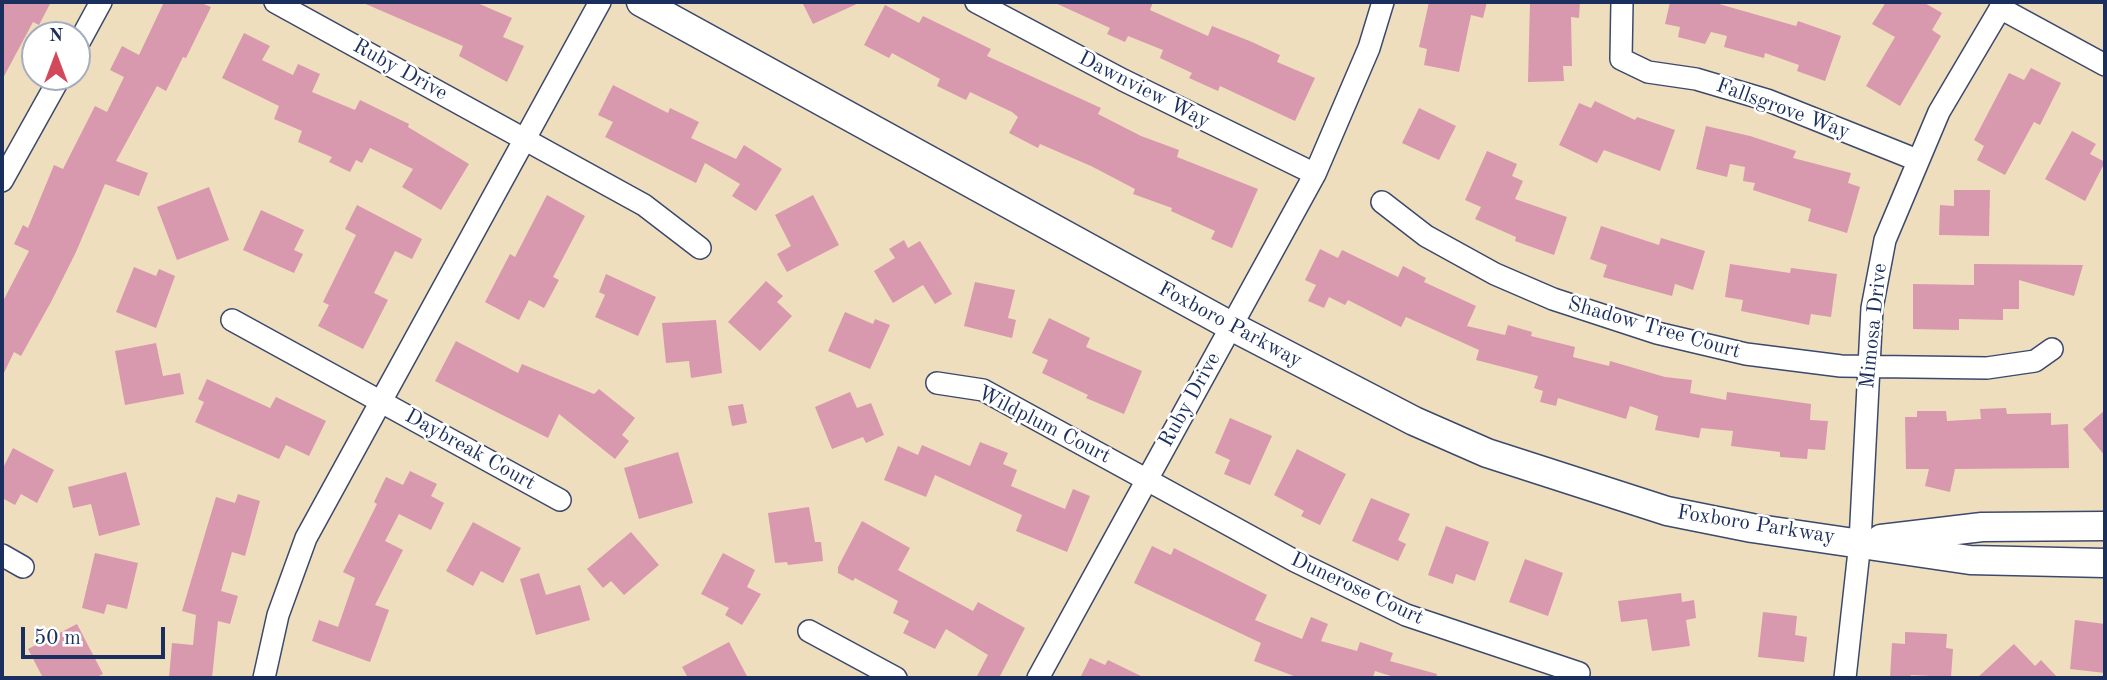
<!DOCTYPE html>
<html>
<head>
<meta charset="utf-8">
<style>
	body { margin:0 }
	#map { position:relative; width:2107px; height:680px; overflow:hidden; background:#efdebd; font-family:"Old Standard TT",serif }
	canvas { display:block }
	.frame { position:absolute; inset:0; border:4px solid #1b2f5e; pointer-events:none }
	.north { position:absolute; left:21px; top:21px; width:70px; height:70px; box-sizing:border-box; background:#fff; border:2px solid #a4acbf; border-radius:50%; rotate:0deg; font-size:19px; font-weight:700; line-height:28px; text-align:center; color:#1b2f5e }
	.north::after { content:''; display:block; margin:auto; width:24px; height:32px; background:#d1495b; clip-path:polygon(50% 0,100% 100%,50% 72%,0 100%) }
	.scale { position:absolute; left:21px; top:627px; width:144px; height:32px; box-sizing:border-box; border:4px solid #1b2f5e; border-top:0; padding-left:9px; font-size:21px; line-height:24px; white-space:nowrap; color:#1b2f5e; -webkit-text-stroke:5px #fff; paint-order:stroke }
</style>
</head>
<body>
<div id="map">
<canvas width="2107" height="680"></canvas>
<div class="frame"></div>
<div class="north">N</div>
<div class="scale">50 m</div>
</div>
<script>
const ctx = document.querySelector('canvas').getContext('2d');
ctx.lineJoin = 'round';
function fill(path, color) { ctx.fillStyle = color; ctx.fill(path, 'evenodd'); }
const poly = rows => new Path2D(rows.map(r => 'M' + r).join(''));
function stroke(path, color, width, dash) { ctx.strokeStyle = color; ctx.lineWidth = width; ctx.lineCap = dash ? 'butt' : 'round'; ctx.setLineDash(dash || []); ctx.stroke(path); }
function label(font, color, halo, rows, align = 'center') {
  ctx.font = font + ' "Old Standard TT",serif'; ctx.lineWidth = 5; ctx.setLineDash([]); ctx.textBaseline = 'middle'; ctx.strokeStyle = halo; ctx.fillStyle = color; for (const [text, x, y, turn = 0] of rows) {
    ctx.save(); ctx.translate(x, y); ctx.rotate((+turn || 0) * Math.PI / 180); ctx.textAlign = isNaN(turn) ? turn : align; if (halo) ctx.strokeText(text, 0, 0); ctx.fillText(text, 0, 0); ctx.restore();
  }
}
fill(poly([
	[2,2,51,2,39,25,33,22,2,80],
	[164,2,199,2,211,7,186,58,183,57,166,91,157,86,116,161,148,173,139,196,105,184,76,252,51,302,21,356,14,352,2,377,2,303,29,251,14,244,23,225,28,228,54,165,63,169,95,106,107,112,124,77,110,70,122,46,139,55],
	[361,2,475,2,512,18,503,37,524,46,507,82,459,56,463,46],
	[802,2,861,2,813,24],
	[1053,2,1153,2,1150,10,1208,36,1212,26,1252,42,1280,55,1277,62,1315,78,1295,121,1220,86,1218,91,1189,78,1192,73,1160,58,1163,50,1128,36,1125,42,1107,34,1110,28],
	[1429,2,1487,2,1483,18,1471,15,1459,72,1424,65,1427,49,1419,47],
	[1530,2,1580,2,1579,18,1571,17,1572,66,1563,66,1564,81,1528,82],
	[1670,2,1712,2,1796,26,1798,21,1841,36,1825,81,1797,71,1799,65,1765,53,1764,58,1724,47,1727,36,1711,32,1705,44,1678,37,1680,27,1665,24],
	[1886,2,1923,2,1942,13,1932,30,1941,36,1900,106,1866,86,1895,37,1872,24],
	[885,5,919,23,923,16,991,49,987,56,1101,108,1098,114,1141,136,1179,150,1177,157,1258,189,1232,248,1211,239,1215,231,1171,211,1172,208,1133,194,1135,189,1091,166,1040,144,1038,148,1009,133,1018,117,1012,112,970,92,966,100,937,86,940,79,892,53,889,58,864,45],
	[244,33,270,46,262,60,293,75,298,64,320,74,312,92,355,110,360,100,409,124,408,127,469,164,441,210,402,187,413,169,370,148,362,163,356,160,350,172,329,162,332,157,298,142,302,131,274,119,279,106,222,78],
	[2031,68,2061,83,2040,125,2034,122,2005,175,1977,160,1984,146,1974,140,2009,73,2024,80],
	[613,85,668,113,670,108,699,122,691,138,736,159,744,145,782,169,756,211,732,196,740,184,705,163,696,183,605,137,613,122,598,115],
	[1595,101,1635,120,1637,117,1675,130,1660,171,1604,150,1597,163,1559,145,1579,103,1591,108],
	[1419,108,1456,126,1439,160,1402,143],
	[1706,126,1750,136,1796,151,1793,158,1851,173,1848,183,1860,187,1847,233,1808,221,1811,209,1753,190,1755,183,1743,181,1745,167,1730,164,1727,177,1696,169],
	[2072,131,2096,144,2090,154,2105,162,2085,201,2045,179],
	[1487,151,1517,164,1512,176,1523,181,1515,199,1567,217,1554,255,1515,241,1516,237,1475,219,1481,207,1465,200],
	[209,187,229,240,177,260,157,207],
	[1954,190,1990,190,1989,236,1939,235,1940,205,1954,206],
	[547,195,585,216,553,277,559,280,544,308,529,300,519,320,485,302,510,254,515,257],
	[813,195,839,245,787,272,777,254,791,246,775,215],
	[357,205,422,239,412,259,395,251,374,293,388,300,363,349,318,326,329,305,323,302,356,235,345,229],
	[261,210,304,230,294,250,303,254,294,273,243,250],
	[1601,226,1659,245,1661,238,1705,251,1693,290,1675,284,1672,296,1603,277,1607,265,1590,259],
	[904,240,908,248,920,241,952,294,935,304,923,285,893,303,874,271,895,258,889,249],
	[1320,249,1338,258,1342,250,1398,277,1403,266,1426,278,1424,282,1476,306,1467,326,1505,335,1508,325,1532,332,1531,336,1575,347,1573,357,1609,366,1610,361,1665,377,1692,380,1690,393,1726,400,1727,392,1811,404,1810,420,1828,421,1825,450,1808,449,1807,459,1780,457,1780,452,1731,446,1733,431,1701,428,1699,438,1655,430,1658,416,1630,406,1626,419,1558,398,1556,406,1540,402,1543,391,1534,388,1538,376,1476,360,1479,350,1406,317,1401,327,1348,300,1345,305,1329,297,1324,308,1308,301,1316,285,1305,280],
	[1730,264,1790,273,1791,268,1837,274,1831,317,1811,314,1809,325,1741,311,1743,300,1725,297],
	[1974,264,1980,264,2083,265,2074,296,2019,280,2019,309,2003,309,2003,320,1959,319,1959,330,1913,329,1913,284,1974,285],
	[134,267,156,276,159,269,175,276,156,328,116,312],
	[606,274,656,297,638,336,595,317,605,295,599,292],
	[766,281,783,296,777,302,792,316,760,351,728,322],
	[975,282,1015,290,1008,318,1016,320,1012,338,964,326],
	[845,312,873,324,875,319,890,325,870,369,828,351],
	[1049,318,1090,338,1086,347,1142,371,1124,414,1086,398,1088,395,1042,373,1048,360,1032,353],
	[716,320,722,373,691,378,689,361,666,363,662,323],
	[456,341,518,373,522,364,594,394,599,389,635,418,622,435,629,441,615,459,559,414,548,438,435,381],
	[156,343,163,376,180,373,184,394,125,405,115,351],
	[207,379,270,408,276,397,326,421,309,456,286,445,279,459,195,422,204,402,198,399],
	[850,392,857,408,871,403,884,435,866,443,863,437,832,449,815,407],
	[743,404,747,423,732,426,728,406],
	[2006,408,2007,414,2051,413,2051,425,2068,424,2069,468,1955,469,1950,492,1925,486,1929,469,1906,469,1905,417,1917,417,1917,411,1946,411,1947,421,1981,419,1980,409],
	[2105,410,2105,456,2083,429],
	[1230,418,1272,436,1250,485,1224,474,1230,460,1215,453],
	[980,442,1008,453,1003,464,1017,470,1011,486,1065,509,1073,489,1090,496,1067,552,1016,531,1022,515,935,475,926,497,884,480,898,446,918,455,922,445,970,466],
	[13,448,54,470,37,503,21,494,15,505,2,498,2,470],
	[1297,449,1346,474,1320,525,1301,516,1304,511,1274,495],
	[678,452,693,503,639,519,624,468],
	[410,471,437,484,431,496,444,503,431,530,399,514,385,541,403,550,375,605,389,610,370,662,312,641,319,620,338,627,355,578,343,572,377,504,374,502,386,477,403,485],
	[126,472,140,525,99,536,91,504,73,508,68,487],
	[238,494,260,501,245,556,232,552,221,591,238,596,230,624,218,621,212,678,169,678,172,643,193,645,196,615,182,611,216,497,235,503],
	[1371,498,1410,514,1398,540,1406,544,1398,561,1352,541],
	[809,507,815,542,821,542,823,561,788,565,787,562,775,563,768,513],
	[862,521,910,548,898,570,973,611,978,602,1025,628,999,678,976,678,988,655,946,629,935,649,903,633,909,621,893,613,898,601,855,578,853,581,838,573,838,567],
	[473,522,521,548,503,583,481,571,473,586,446,571],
	[1446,526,1489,542,1475,581,1456,574,1453,584,1428,575],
	[631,532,659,565,624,595,611,581,603,588,587,569],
	[1152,546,1171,555,1174,548,1267,595,1255,620,1302,639,1311,617,1328,624,1321,641,1357,651,1360,642,1393,653,1390,661,1437,674,1436,678,1397,678,1375,671,1373,678,1299,678,1254,661,1261,643,1134,583],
	[95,553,138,563,127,609,107,604,104,614,82,608],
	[723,553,755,570,747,587,761,594,742,625,725,615,729,608,701,594],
	[1525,559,1563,573,1548,616,1509,602],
	[539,573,546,595,580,585,590,620,536,635,520,579],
	[1681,593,1682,602,1694,600,1696,618,1686,620,1690,646,1652,651,1647,619,1621,622,1618,601],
	[1763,612,1797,616,1795,635,1807,637,1804,662,1758,657],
	[2075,620,2105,624,2105,673,2070,669],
	[77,624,103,674,95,678,43,678,28,649],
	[1905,632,1947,634,1946,648,1953,649,1951,677,1911,675,1910,678,1890,678,1892,643,1905,644],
	[729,642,748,678,688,678,682,667],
	[2014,644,2035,666,2041,660,2058,678,1977,678],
	[1090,658,1105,665,1108,660,1145,678,1080,678]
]), '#d899ae');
const street = poly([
	[275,2,644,205,700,248],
	[976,2,1123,80,1315,174],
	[1622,2,1621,59,1648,72,1696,79,1767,100,1917,160],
	[2000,8,2105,65],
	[77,46,101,2],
	[2,181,60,77],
	[1382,202,1426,236,1495,274,1553,299,1657,333,1746,354,1841,366,1987,368,2035,361,2052,349],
	[232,320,560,500],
	[937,383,983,390,1295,561,1406,615,1579,673],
	[2,555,23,567],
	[809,631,896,678],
	[264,678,278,615,306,538,600,2],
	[1038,678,1315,174,1369,48,1383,2],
	[1845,678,1860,542,1872,308,1885,240,1939,112,2004,2]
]);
const secondary = poly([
	[641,2,1231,326,1414,421,1487,453,1667,511,1752,528,1970,560,2105,563],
	[1881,539,1982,527,2105,526]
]);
stroke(street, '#3b496c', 24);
stroke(secondary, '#3b496c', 31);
stroke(street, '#fff', 21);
stroke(secondary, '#fff', 28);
label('21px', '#1b2f5e', '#fff', [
	["Ruby Drive",400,70,29],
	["Dawnview Way",1144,90,27],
	["Fallsgrove Way",1783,109,20],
	["Foxboro Parkway",1230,325,28],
	["Mimosa Drive",1874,326,-84],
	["Shadow Tree Court",1654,328,16],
	["Ruby Drive",1190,400,-61],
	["Wildplum Court",1044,425,27],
	["Daybreak Court",470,450,29],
	["Foxboro Parkway",1756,525,9],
	["Dunerose Court",1357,589,25]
]);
</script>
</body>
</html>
